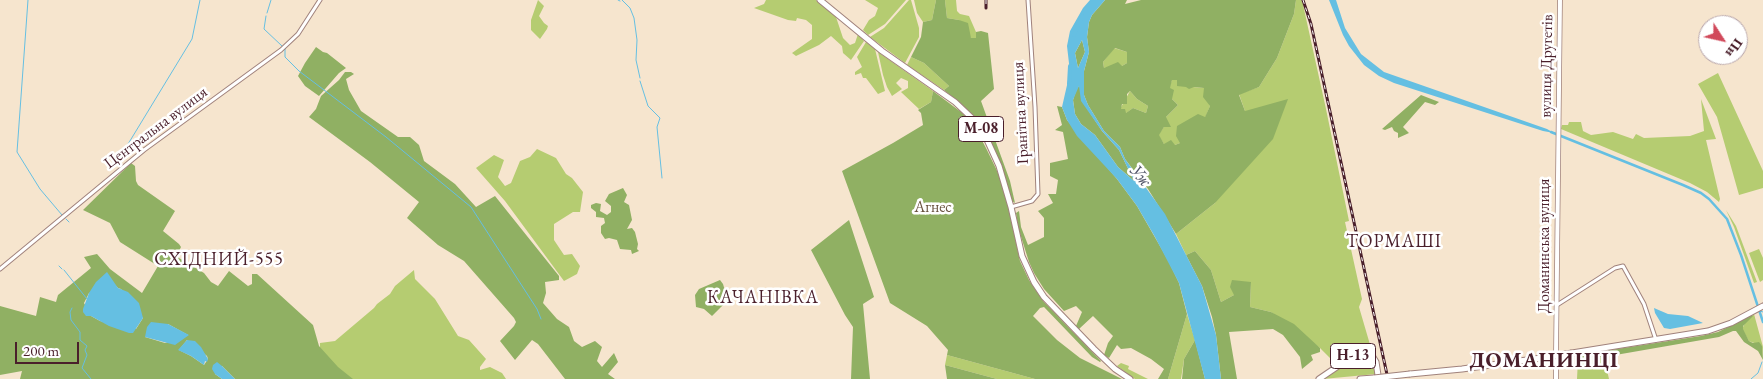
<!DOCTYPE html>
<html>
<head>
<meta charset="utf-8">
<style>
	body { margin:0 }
	#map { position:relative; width:1763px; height:379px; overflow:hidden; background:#f6e5ce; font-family:"EB Garamond",serif }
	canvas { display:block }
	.north { position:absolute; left:1698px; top:15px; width:50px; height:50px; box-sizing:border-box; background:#fff; border:1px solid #b7a5aa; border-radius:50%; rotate:125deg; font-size:14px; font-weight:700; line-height:20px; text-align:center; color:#4a1f2b }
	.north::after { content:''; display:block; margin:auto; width:18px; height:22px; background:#d1495b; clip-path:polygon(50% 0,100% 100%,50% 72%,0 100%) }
	.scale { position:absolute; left:15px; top:342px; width:64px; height:22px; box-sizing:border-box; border:2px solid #4a1f2b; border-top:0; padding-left:6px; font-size:15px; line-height:18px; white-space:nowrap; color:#4a1f2b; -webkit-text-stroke:4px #fff; paint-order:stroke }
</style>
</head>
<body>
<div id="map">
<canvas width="1763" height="379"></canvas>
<div class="north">Пн</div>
<div class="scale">200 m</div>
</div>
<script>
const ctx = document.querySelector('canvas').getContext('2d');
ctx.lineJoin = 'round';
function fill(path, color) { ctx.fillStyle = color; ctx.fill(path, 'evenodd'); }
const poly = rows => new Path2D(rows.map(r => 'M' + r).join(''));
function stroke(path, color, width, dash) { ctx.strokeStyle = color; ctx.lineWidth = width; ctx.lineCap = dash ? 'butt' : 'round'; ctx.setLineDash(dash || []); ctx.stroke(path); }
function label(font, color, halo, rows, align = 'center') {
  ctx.font = font + ' "EB Garamond",serif'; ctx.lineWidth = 5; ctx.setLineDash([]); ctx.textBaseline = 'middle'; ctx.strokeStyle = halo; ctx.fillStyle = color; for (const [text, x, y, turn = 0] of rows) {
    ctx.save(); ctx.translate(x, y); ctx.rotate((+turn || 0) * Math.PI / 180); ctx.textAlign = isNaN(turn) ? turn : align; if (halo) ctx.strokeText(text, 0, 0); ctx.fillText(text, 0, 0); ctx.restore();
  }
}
fill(poly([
	[538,0,544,6,539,16,544,23,548,26,547,29,540,39,531,30,531,20],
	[766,0,816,0,836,17,843,38,850,45,855,43,858,34,864,41,851,60,843,53,842,46,831,36,819,45,796,56,792,53,812,39,812,25,806,20,797,18,796,21,788,20,754,8,764,4],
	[865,0,906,0,885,24,868,35,863,30,869,20,875,16,878,8],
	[909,0,911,0,919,28,919,37,905,63,870,37,884,28],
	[914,0,936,0,932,20,923,22,917,13],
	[945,0,956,0,957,11,960,14,969,16,976,32,977,39,971,38,959,20,947,18],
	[1296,0,1302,0,1326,109,1349,221,1345,222,1362,299,1359,307,1371,348,1356,349,1339,360,1332,360,1320,348,1271,312,1250,307,1251,282,1234,295,1221,302,1211,270,1195,251,1186,255,1176,234,1215,203,1245,111,1239,94,1259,87,1277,58,1294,14],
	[866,42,875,49,885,91,878,94,866,78,863,78,861,73,855,75,855,72,862,67,857,57],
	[1114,48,1127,52,1127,63,1122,66,1104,68,1103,62],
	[878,52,933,91,931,102,919,109,901,92,908,88,908,81,901,78,896,83,902,89,892,96,887,87,883,75],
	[911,57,924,63,949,86,944,90,907,65],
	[1718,73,1763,171,1763,188,1739,195,1717,117,1698,84],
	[1172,80,1177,80,1193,87,1204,88,1210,106,1205,118,1180,143,1175,145,1164,144,1158,135,1164,127,1166,117,1178,105,1172,99,1169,88],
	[1130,91,1137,99,1148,106,1146,113,1133,108,1125,114,1120,109],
	[1701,99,1716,139,1706,140,1720,199,1719,202,1707,192,1690,183,1561,129,1562,125,1568,125,1569,122,1581,122,1583,131,1591,135,1613,132,1633,139,1636,134,1644,138,1690,136,1704,131],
	[537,149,556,158,566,174,572,178,583,192,580,212,573,212,554,224,554,240,564,255,572,254,580,266,577,274,564,281,505,201,476,168,494,155,504,160,498,177,505,186,511,183,520,161,530,157],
	[1726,210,1736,226,1757,282,1754,283,1734,227],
	[1759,249,1763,258,1763,280,1760,282,1749,253],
	[414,270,415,279,435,299,458,336,469,340,486,359,480,367,480,370,490,367,502,373,506,379,347,379,320,353,320,343,335,341,374,308,377,304,390,294,395,286],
	[1187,314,1195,340,1184,359,1181,379,1168,379],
	[1754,314,1763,347,1763,360,1762,346,1749,341,1742,329,1745,323],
	[1366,354,1373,360,1376,374,1323,379,1351,358,1353,365,1358,366,1362,365,1367,361],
	[947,355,1035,379,997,379,945,365],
	[1604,357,1609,379,1577,379,1578,359],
	[1121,363,1129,366,1128,369,1148,379,1135,379,1117,366]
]), '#b5cc71');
fill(poly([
	[936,0,945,0,947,18,959,20,968,23,971,38,976,38,976,32,981,31,988,33,994,89,981,101,1010,181,1015,203,1012,201,1001,165,982,126,974,116,944,90,949,86,924,63,911,57,921,37,923,22,932,20],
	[1105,0,1127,0,1125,4,1141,0,1296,0,1294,14,1277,58,1259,87,1239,95,1245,111,1288,99,1273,139,1215,203,1176,234,1148,189,1125,159,1120,147,1104,131,1088,105,1084,95,1084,71,1089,52,1087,37,1089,22,1092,15],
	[1115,48,1127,52,1127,63,1122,66,1118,62,1104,68,1103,62],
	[1172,80,1177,80,1177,86,1186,87,1189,89,1194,87,1204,88,1203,97,1210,106,1205,117,1198,114,1177,126,1176,136,1180,143,1175,145,1171,140,1164,144,1159,135,1164,127,1171,127,1166,117,1178,105,1172,99,1174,90,1170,88],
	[1130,91,1137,99,1148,106,1146,113,1133,108,1126,113,1125,109,1121,109,1122,104,1127,104,1127,94],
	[1082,40,1085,52,1078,68,1075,53],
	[316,47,323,52,327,53,346,68,339,73,319,96,305,86,298,76,305,63],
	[345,72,351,72,354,74,346,79,349,90,361,111,398,137,410,137,419,145,424,161,455,184,476,207,495,196,559,276,559,280,545,282,546,293,543,303,557,319,569,327,574,341,582,347,595,341,602,347,597,361,602,367,614,353,618,362,608,374,615,379,565,379,538,344,532,340,515,360,500,341,514,326,516,322,514,318,464,261,438,245,407,218,419,202,370,162,309,117,316,109,321,96,339,80],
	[1080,86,1090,113,1102,131,1119,150,1134,181,1118,167,1095,135,1081,124,1075,114,1073,100,1077,87],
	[933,91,961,112,973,123,987,150,1000,177,1007,201,1020,261,1029,280,1044,302,1101,361,1100,362,1092,357,1044,307,1040,308,1033,316,1057,340,1080,358,1122,379,1035,379,947,355,948,350,927,326,890,303,842,171,893,143,923,125,921,113,918,110,931,102],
	[1421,95,1439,102,1435,105,1425,102,1403,127,1409,133,1398,138,1398,133,1394,131,1392,127,1385,130,1382,129],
	[1057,106,1062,107,1067,120,1117,179,1137,206,1168,260,1179,283,1187,314,1168,379,1158,379,1164,369,1151,359,1131,348,1121,349,1117,345,1109,358,1104,355,1108,343,1113,336,1093,316,1079,329,1076,326,1082,312,1076,306,1064,311,1044,289,1034,273,1029,262,1018,227,1016,213,1019,211,1021,227,1028,245,1044,237,1044,218,1038,211,1053,203,1048,194,1056,194,1058,180,1050,176,1050,163,1068,159,1063,132,1055,130,1062,125],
	[131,163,135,166,136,181,138,185,175,211,163,231,179,244,181,247,178,253,179,258,204,273,211,282,218,286,229,271,248,286,252,284,252,274,257,274,313,325,319,346,338,367,353,379,235,379,222,366,215,374,222,379,20,379,22,371,0,375,0,306,36,316,40,297,56,302,58,295,91,268,84,257,97,254,110,269,142,293,158,266,120,242,110,223,83,210],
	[114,284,118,288,121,289,143,318,136,329,100,321,91,316,84,303,89,293],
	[168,324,188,335,181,339,165,343,145,337],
	[187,340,207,356,208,359,204,365,191,356,179,350],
	[623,188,627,195,624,202,629,205,632,220,627,229,632,228,635,232,638,244,637,249,639,251,632,254,631,250,620,249,617,240,609,238,605,239,601,233,601,226,605,223,604,218,596,217,596,212,591,208,591,205,596,203,601,204,600,211,607,215,611,212,611,206,605,201,609,194],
	[849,220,874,297,863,304,870,379,851,379,853,327,845,315,811,250],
	[1195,251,1211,270,1221,302,1234,295,1230,287,1232,280,1251,282,1250,307,1271,312,1294,324,1320,348,1320,352,1311,355,1313,360,1302,369,1300,357,1283,335,1273,329,1229,332,1237,379,1221,379,1216,335,1212,317,1202,286,1186,255],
	[720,280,723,284,726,294,724,299,724,304,712,316,704,309,696,307,695,295,699,289],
	[1752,315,1753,316,1743,326,1743,329,1749,341,1753,343,1759,342,1762,346,1763,360,1758,351,1744,342,1736,331,1733,331,1719,337,1604,357,1578,359,1578,355,1701,336,1718,332],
	[1195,340,1205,379,1182,379,1184,359],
	[945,365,997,379,947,379]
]), '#90b063');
fill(poly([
	[1090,0,1105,0,1092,15,1089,22,1087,37,1089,52,1084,71,1084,95,1088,105,1104,131,1120,147,1125,159,1165,214,1202,286,1216,335,1221,379,1205,379,1179,283,1155,237,1137,206,1117,179,1077,136,1067,120,1062,107,1070,72,1067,46,1070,31,1083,8],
	[1082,40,1085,52,1078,68,1075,53],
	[1079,86,1081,101,1102,131,1119,150,1134,181,1118,167,1095,135,1081,124,1075,114,1073,100],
	[1329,0,1336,0,1345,28,1361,54,1384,72,1547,129,1554,133,1543,131,1394,83,1379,76,1364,65,1349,46,1343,35],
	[107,272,118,288,128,292,139,303,143,318,133,333,129,333,109,326,91,316,86,316,83,312,83,309,89,293,96,282],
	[1654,308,1668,314,1688,316,1703,323,1670,329,1664,328,1655,313],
	[151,322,168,324,189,335,175,345,145,337,147,327],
	[187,340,195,341,201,347,208,359,207,362,205,361,204,365,191,356,178,350],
	[217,362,222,366,235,379,222,379,215,374,212,369,213,365]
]), '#65bfe2');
stroke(poly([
	[28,0,17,152,40,189,62,215],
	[618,0,620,1],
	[622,0,630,8,634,18,637,40,636,60,640,78],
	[267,13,271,0],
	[266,16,264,29,282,46],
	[285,49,285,57,299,71,386,137,471,207,537,309,541,319],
	[640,81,648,106,660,118,657,127,662,178],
	[122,154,192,39,200,0],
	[66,219,69,222],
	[59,266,62,269],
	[64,270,87,299],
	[72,308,70,312,71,320,80,332,80,340,87,346,85,350,87,355,82,368,91,379],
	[1760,311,1763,312],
	[1751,379,1758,373,1762,362]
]), '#65bfe2', 1);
stroke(poly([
	[1551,132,1683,185,1701,193,1709,199,1727,219,1741,255,1763,322]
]), '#65bfe2', 2.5);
stroke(poly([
	[1074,35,1082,16],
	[1069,84,1070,66]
]), '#65bfe2', 4);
const tertiary = poly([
	[1011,207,1032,201,1038,194,1035,107,1028,0],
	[0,269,144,150,281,50,298,34,320,0],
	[1557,305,1615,268,1623,266,1644,304,1656,340]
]);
const secondary = poly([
	[1556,354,1560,0],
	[1556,379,1556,358]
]);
const trunk = poly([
	[820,0,882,51,955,102,974,120,983,131,999,166,1011,207,1022,256,1034,282,1044,297,1094,349,1115,369,1130,379],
	[1572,353,1708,331,1731,323,1763,306],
	[1410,374,1462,369,1541,358],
	[1319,379,1347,360,1360,353,1367,354,1373,357,1376,362,1378,375],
	[1360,379,1374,378]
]);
stroke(tertiary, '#a0827c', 5);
stroke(secondary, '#a0827c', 5.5);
stroke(trunk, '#a0827c', 7);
stroke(tertiary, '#fff', 3);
stroke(secondary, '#fff', 4);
stroke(trunk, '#fff', 5);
const rail = poly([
	[986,0,986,8],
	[1303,0,1311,24,1388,379]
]);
stroke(rail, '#4a1f2b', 3);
stroke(rail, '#fff', 1, [4]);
const trunkBridge = poly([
	[1541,358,1572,353],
	[1374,378,1410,374]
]);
stroke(trunkBridge, '#a0827c', 7, []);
stroke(trunkBridge, '#fff', 5);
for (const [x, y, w] of [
	[981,129,45],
	[1353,356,45]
]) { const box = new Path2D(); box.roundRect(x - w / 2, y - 12.5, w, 25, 4); ctx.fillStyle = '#fff'; ctx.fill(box); stroke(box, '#4a1f2b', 1); }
label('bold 15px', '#4a1f2b', null, [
	["М-08",981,129],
	["Н-13",1353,356]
]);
label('16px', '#4a1f2b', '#fff', [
	["вулиця Другетів",1547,66,-89],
	["Гранітна вулиця",1021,113,-93],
	["Центральна вулиця",156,128,-37],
	["Доманинська вулиця",1545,246,-90]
]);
label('16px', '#6a5340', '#fff', [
	["Агнес",933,208]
]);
label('italic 18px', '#53576b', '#fff', [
	["Уж",1140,176,50]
]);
ctx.letterSpacing = '1px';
label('18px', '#4a1f2b', '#fff', [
	["ТОРМАШІ",1394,242],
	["СХІДНИЙ-555",219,260],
	["КАЧАНІВКА",763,298]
]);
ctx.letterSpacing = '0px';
ctx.letterSpacing = '1px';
label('bold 21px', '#4a1f2b', '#fff', [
	["ДОМАНИНЦІ",1544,361]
]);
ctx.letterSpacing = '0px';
</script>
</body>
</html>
